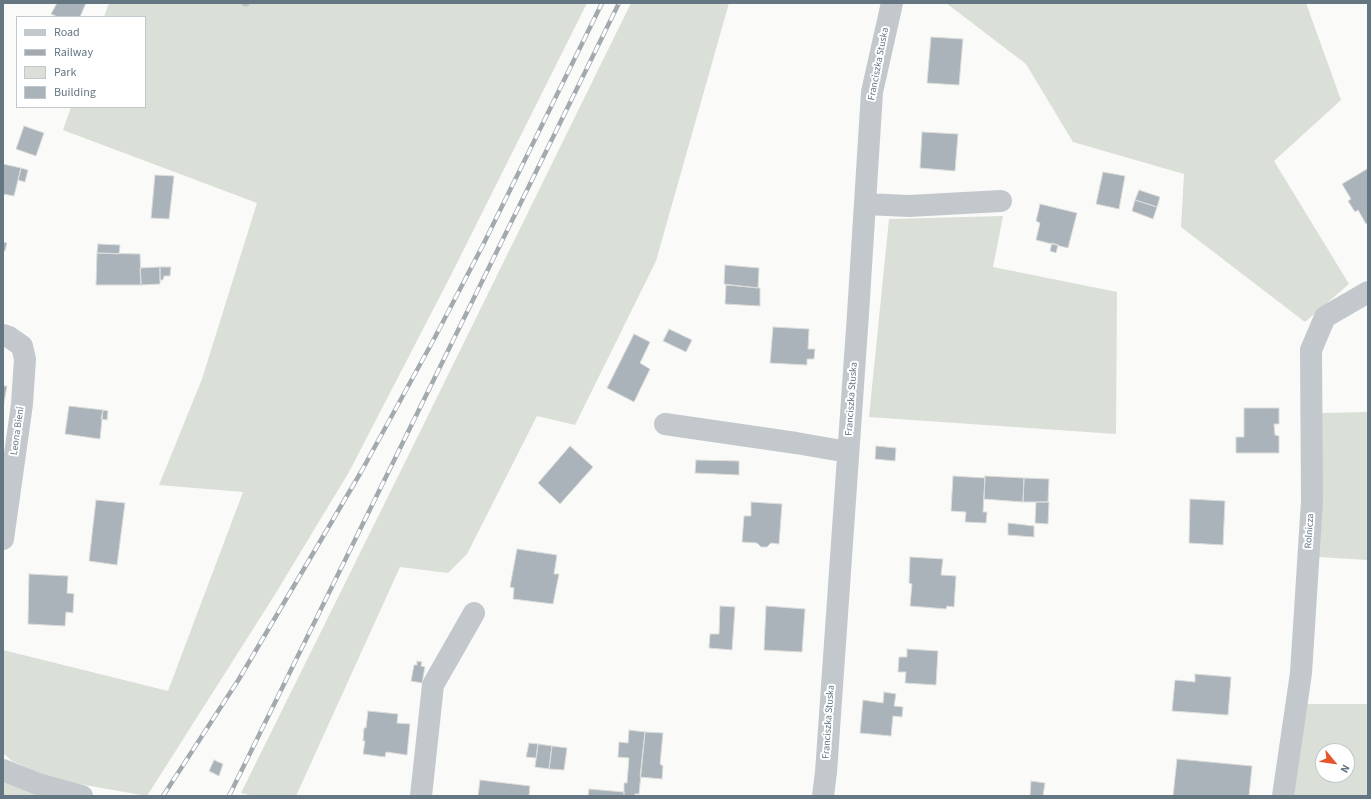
<!DOCTYPE html>
<html>
<head>
<meta charset="utf-8">
<style>
	body { margin:0 }
	#map { position:relative; width:1371px; height:799px; overflow:hidden; background:#fafaf8; font-family:"Source Sans 3",sans-serif }
	canvas { display:block }
	.frame { position:absolute; inset:0; border:4px solid #657683; pointer-events:none }
	.legend { position:absolute; left:16px; top:16px; width:130px; height:92px; box-sizing:border-box; background:#fff; border:1px solid #c1c8cd; margin:0; padding:5px 7px; list-style:none; font-size:12px; color:#657683 }
	.legend li { display:flex; align-items:center; gap:8px; height:20px }
	.legend b { width:20px; border:1px solid #c1c8cd }
	.north { position:absolute; left:1315px; top:743px; width:40px; height:40px; box-sizing:border-box; background:#fff; border:1px solid #c1c8cd; border-radius:50%; rotate:119deg; font-size:11px; font-weight:700; line-height:16px; text-align:center; color:#657683 }
	.north::after { content:''; display:block; margin:auto; width:14px; height:18px; background:#e4572e; clip-path:polygon(50% 0,100% 100%,50% 72%,0 100%) }
</style>
</head>
<body>
<div id="map">
<canvas width="1371" height="799"></canvas>
<div class="frame"></div>
<ul class="legend">
<li><b style="height:5px;background:#c3c8cc"></b>Road</li>
<li><b style="height:5px;background:#a2aab0"></b>Railway</li>
<li><b style="height:11px;background:#dadfd7"></b>Park</li>
<li><b style="height:11px;background:#aab3b9"></b>Building</li>
</ul>
<div class="north">N</div>
</div>
<script>
const ctx = document.querySelector('canvas').getContext('2d');
ctx.lineJoin = 'round';
function fill(path, color) { ctx.fillStyle = color; ctx.fill(path, 'evenodd'); }
const poly = rows => new Path2D(rows.map(r => 'M' + r).join(''));
function stroke(path, color, width, dash) { ctx.strokeStyle = color; ctx.lineWidth = width; ctx.lineCap = dash ? 'butt' : 'round'; ctx.setLineDash(dash || []); ctx.stroke(path); }
function label(font, color, halo, rows, align = 'center') {
  ctx.font = font + ' "Source Sans 3",sans-serif'; ctx.lineWidth = 4; ctx.setLineDash([]); ctx.textBaseline = 'middle'; ctx.strokeStyle = halo; ctx.fillStyle = color; for (const [text, x, y, turn = 0] of rows) {
    ctx.save(); ctx.translate(x, y); ctx.rotate((+turn || 0) * Math.PI / 180); ctx.textAlign = isNaN(turn) ? turn : align; if (halo) ctx.strokeText(text, 0, 0); ctx.fillText(text, 0, 0); ctx.restore();
  }
}
fill(poly([
	[109,3,587,3,450,277,349,472,274,596,147,796,51,779,12,761,3,753,3,650,168,691,243,492,159,485,202,379,257,203,63,130,71,107,145,107,145,17,104,17],
	[631,3,729,3,656,261,575,425,537,416,467,554,448,573,400,567,296,796,253,796,241,793,414,444],
	[946,3,1306,3,1341,100,1274,161,1349,284,1305,322,1181,227,1184,174,1073,142,1026,64],
	[1003,216,993,267,1117,292,1116,434,869,417,889,219],
	[1368,412,1368,560,1318,557,1321,413],
	[1304,704,1368,704,1368,796,1288,796],
	[1323,751,1347,751,1347,775,1323,775],
	[3,781,57,796,3,796]
]), '#dadfd7');
stroke(poly([
	[245,3,246,3]
]), '#bbc7cb', 7);
const building = poly([
	[57,3,86,3,80,17,58,17,51,14,57,3],
	[931,37,963,39,959,85,927,83,931,37],
	[24,126,44,133,36,156,16,149,24,126],
	[922,132,958,134,955,171,920,168,922,132],
	[3,164,21,168,14,196,3,194,3,164],
	[21,168,28,170,25,182,18,180,21,168],
	[1367,169,1368,171,1368,222,1366,224,1358,210,1355,212,1348,201,1351,199,1342,184,1367,169],
	[1103,172,1125,176,1119,209,1096,204,1103,172],
	[155,175,174,176,169,219,151,218,155,175],
	[1139,190,1160,197,1157,207,1135,200,1139,190],
	[1135,200,1157,207,1153,219,1132,211,1135,200],
	[1040,204,1077,213,1068,248,1036,240,1040,223,1036,221,1040,204],
	[3,242,7,243,5,251,3,251,3,242],
	[1052,243,1058,245,1056,253,1050,251,1052,243],
	[98,244,120,245,119,254,97,253,98,244],
	[97,253,140,254,141,285,96,285,97,253],
	[725,265,759,268,758,288,724,284,725,265],
	[160,267,160,284,141,285,140,268,160,267],
	[160,267,171,267,170,276,164,276,163,280,160,280,160,267],
	[726,285,760,288,760,306,725,304,726,285],
	[773,327,809,329,808,349,815,349,814,359,807,359,807,365,770,363,773,327],
	[669,329,692,340,686,352,663,341,669,329],
	[634,334,650,342,640,363,650,369,634,402,607,388,634,334],
	[3,386,7,386,3,408,3,386],
	[69,406,103,410,100,439,65,434,69,406],
	[1244,408,1279,408,1279,424,1274,424,1275,435,1279,436,1279,453,1236,453,1236,437,1244,437,1244,408],
	[103,410,108,411,107,420,101,419,103,410],
	[570,446,593,467,560,504,538,483,570,446],
	[876,446,896,448,895,461,875,459,876,446],
	[696,460,739,461,739,475,695,473,696,460],
	[953,476,985,478,983,512,987,512,986,523,965,522,966,512,951,511,953,476],
	[985,476,1024,478,1023,502,984,499,985,476],
	[1024,478,1049,479,1048,502,1023,502,1024,478],
	[1190,499,1225,501,1223,545,1189,543,1190,499],
	[96,500,125,503,117,565,89,561,96,500],
	[751,502,782,504,779,544,771,543,767,547,761,547,757,543,742,542,744,516,751,516,751,502],
	[1036,502,1049,502,1048,524,1035,523,1036,502],
	[1008,523,1034,526,1034,537,1008,535,1008,523],
	[517,549,557,555,554,574,559,574,553,604,513,599,514,588,510,587,517,549],
	[910,557,943,559,941,575,956,576,954,607,947,606,946,609,910,606,912,584,909,583,910,557],
	[29,574,68,576,67,593,74,594,73,613,66,612,65,626,28,624,29,574],
	[720,606,735,607,732,650,709,648,710,634,719,634,720,606],
	[766,606,805,609,802,652,764,650,766,606],
	[907,649,938,651,936,685,905,683,906,672,898,672,899,657,907,657,907,649],
	[417,661,422,662,421,666,425,667,422,683,411,681,414,665,417,665,417,661],
	[1195,674,1231,677,1228,715,1172,711,1175,680,1195,682,1195,674],
	[884,692,896,694,894,706,903,707,902,717,893,716,891,736,860,733,863,700,883,703,884,692],
	[368,711,398,714,397,723,410,724,407,755,386,752,385,757,363,754,365,741,363,741,364,728,366,728,368,711],
	[629,730,645,732,639,794,635,794,634,796,624,796,624,783,627,783,629,758,618,757,619,742,628,743,629,730],
	[645,732,663,733,660,764,663,766,662,779,640,777,645,732],
	[529,743,538,744,536,758,526,757,529,743],
	[538,744,552,746,549,769,535,767,538,744],
	[552,746,567,748,564,770,549,769,552,746],
	[1177,759,1252,766,1249,796,1173,796,1177,759],
	[214,760,223,764,219,776,209,771,214,760],
	[480,780,530,786,529,796,478,796,480,780],
	[1031,781,1045,783,1043,796,1030,796,1031,781],
	[589,789,624,792,624,796,588,796,589,789]
]);
fill(building, '#aab3b9');
stroke(building, '#dcdcda', 1);
stroke(poly([
	[865,204,909,206,1001,201],
	[3,335,9,337,22,346,25,359,22,404,3,539],
	[665,424,796,443,848,452],
	[3,770,38,784,82,796],
	[421,796,433,685,474,613],
	[823,796,826,772,858,314,872,92,892,3],
	[1283,796,1301,673,1312,501,1311,350,1325,317,1368,292]
]), '#c3c8cc', 22);
const rail = poly([
	[163,796,239,679,361,472,434,339,483,245,602,3],
	[229,796,619,3]
]);
stroke(rail, '#a2aab0', 4.5);
stroke(rail, '#fff', 3, [9]);
label('10px', '#657683', '#fff', [
	["Franciszka Stuska",879,64,-79],
	["Franciszka Stuska",852,399,-86],
	["Leona Bieni",18,431,-82],
	["Rolnicza",1310,531,-86],
	["Franciszka Stuska",829,722,-86]
]);
</script>
</body>
</html>
